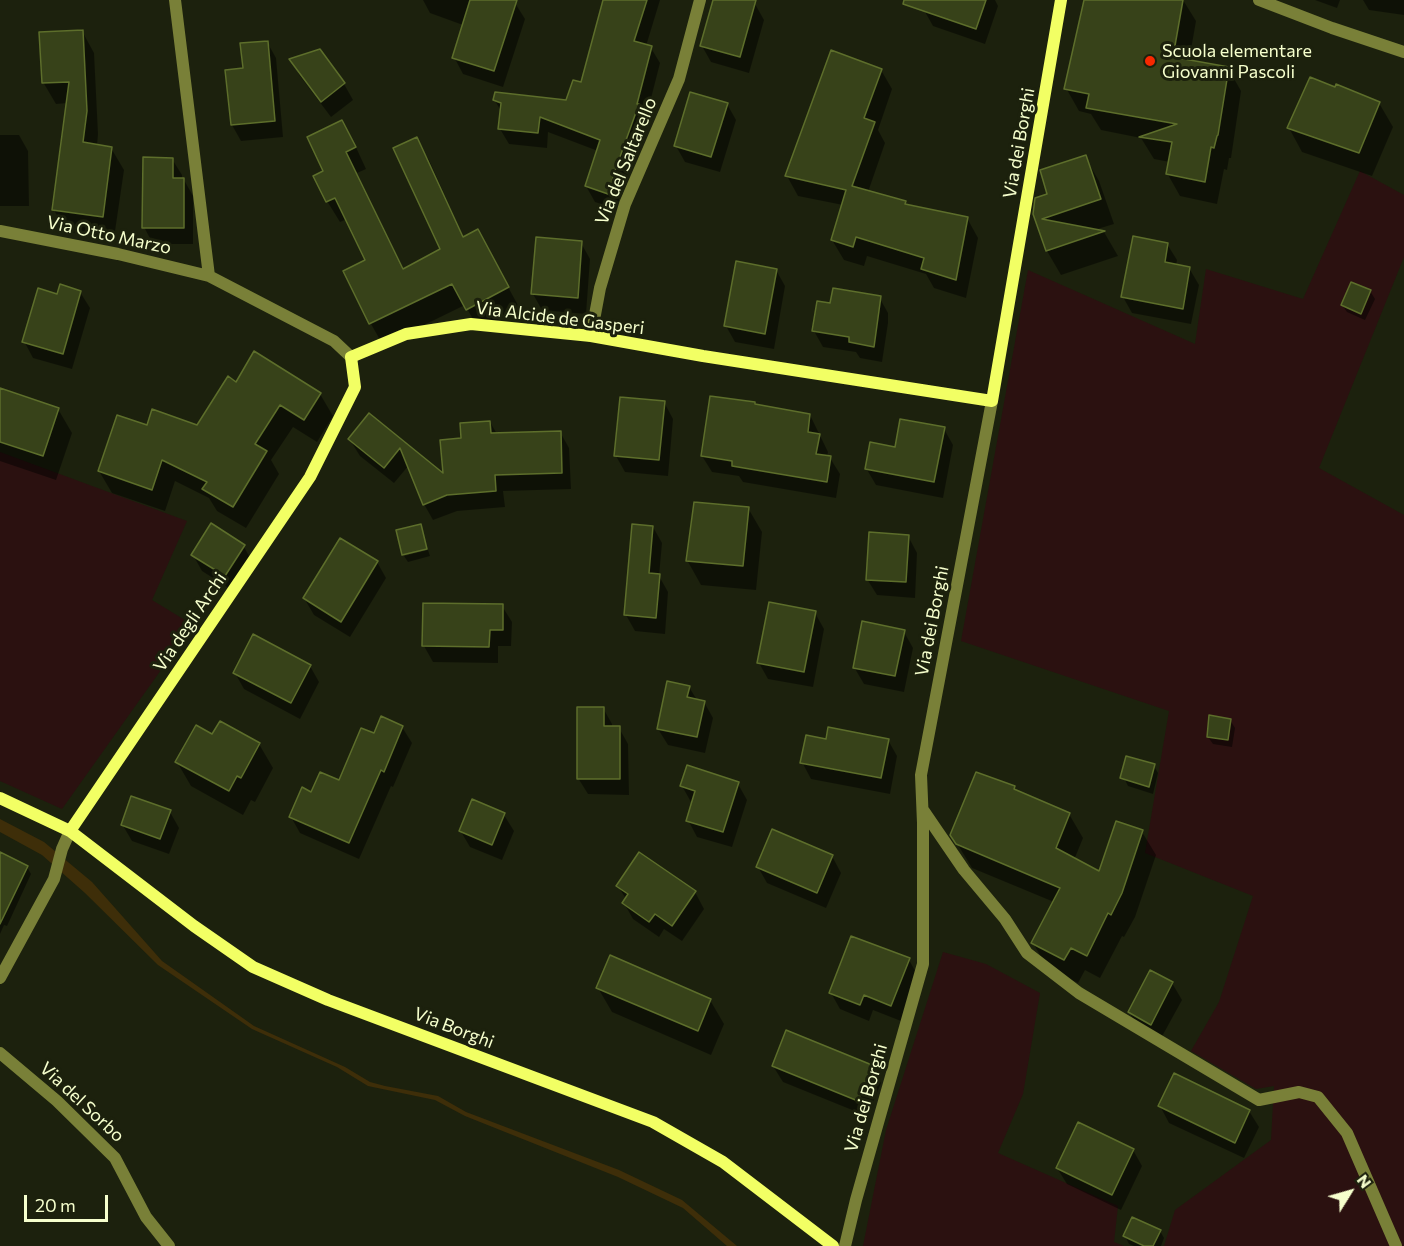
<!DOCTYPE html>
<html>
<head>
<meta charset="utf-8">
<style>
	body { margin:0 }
	#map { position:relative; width:1404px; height:1246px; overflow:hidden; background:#1c210d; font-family:Commissioner,sans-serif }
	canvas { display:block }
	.north { position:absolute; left:1320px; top:1162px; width:60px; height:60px; -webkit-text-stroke:4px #1c210d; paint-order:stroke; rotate:53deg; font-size:16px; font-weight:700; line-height:24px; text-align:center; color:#f6ffcd }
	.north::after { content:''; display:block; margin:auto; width:21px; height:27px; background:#f6ffcd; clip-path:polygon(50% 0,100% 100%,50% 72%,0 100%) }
	.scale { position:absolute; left:24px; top:1195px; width:84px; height:27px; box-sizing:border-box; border:3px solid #f6ffcd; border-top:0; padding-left:8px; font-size:18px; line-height:21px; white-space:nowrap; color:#f6ffcd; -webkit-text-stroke:4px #1c210d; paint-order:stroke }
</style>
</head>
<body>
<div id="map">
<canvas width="1404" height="1246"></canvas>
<div class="north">N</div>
<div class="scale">20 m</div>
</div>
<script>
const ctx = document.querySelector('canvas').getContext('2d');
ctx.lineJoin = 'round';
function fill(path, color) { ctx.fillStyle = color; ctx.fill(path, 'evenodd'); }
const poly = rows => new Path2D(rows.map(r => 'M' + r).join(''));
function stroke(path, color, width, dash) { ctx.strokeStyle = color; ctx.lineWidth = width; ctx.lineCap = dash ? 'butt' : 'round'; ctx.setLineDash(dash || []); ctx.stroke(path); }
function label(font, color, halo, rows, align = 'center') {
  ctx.font = font + ' Commissioner,sans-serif'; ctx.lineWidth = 6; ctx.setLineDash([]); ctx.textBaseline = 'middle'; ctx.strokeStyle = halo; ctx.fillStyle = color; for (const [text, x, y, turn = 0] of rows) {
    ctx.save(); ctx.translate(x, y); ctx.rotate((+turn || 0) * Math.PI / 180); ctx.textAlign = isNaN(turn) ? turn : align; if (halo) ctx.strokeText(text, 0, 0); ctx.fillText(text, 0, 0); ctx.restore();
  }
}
fill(poly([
	[1360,171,1404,195,1404,257,1319,468,1404,515,1404,1246,1164,1246,1175,1210,1271,1140,1274,1086,1256,1089,1191,1051,1219,1002,1253,896,1145,853,1169,711,961,641,1028,270,1195,344,1206,269,1303,299],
	[0,452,187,521,152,600,193,625,62,809,0,781],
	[943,952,986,964,1040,993,1023,1094,998,1153,1118,1206,1114,1242,1124,1246,863,1246,886,1130]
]), '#2b1110');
fill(poly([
	[0,819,44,842,92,882,162,961,254,1026,345,1067,370,1082,385,1086,438,1096,466,1112,619,1170,682,1200,737,1246,727,1246,683,1208,618,1177,465,1116,435,1100,368,1086,337,1067,252,1029,158,965,85,893,42,855,0,832]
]), '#3e2e09');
fill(poly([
	[423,0,507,0,515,3,525,19,503,87,463,74,454,57,463,25,430,13],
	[609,0,660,0,646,46,651,48,660,63,646,118,647,121,624,184,616,209,595,202,586,186,598,151,548,132,547,148,509,144,500,129,501,111,494,99,567,101,582,84],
	[715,0,742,0,755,4,764,20,749,73,711,62,702,46],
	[928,0,995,0,998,6,985,44,933,26,924,10],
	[1086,0,1183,0,1196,21,1189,61,1228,68,1241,91,1231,158,1229,158,1227,170,1224,169,1217,204,1180,196,1167,173,1170,162,1154,159,1141,138,1101,130,1091,114,1079,111,1066,88],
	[1315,0,1340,0,1337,8],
	[1363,0,1404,0,1404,15,1369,10],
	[82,31,94,53,98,134,97,146,111,148,124,170,114,238,66,232,54,210,68,103,56,104,43,82],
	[267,42,276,58,283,137,241,141,232,125,244,69],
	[319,51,344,84,353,100,331,117,300,76,291,60],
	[881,70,892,89,878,130,885,143,868,192,905,203,907,206,967,218,978,238,966,298,934,288,926,274,867,256,864,266,844,260,832,240,843,205,798,196,787,176],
	[1379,103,1393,127,1372,176,1302,152,1289,128],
	[727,104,736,120,720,172,685,162,676,146],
	[0,135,19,135,28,151,29,206,0,206],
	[416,139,429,160,464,238,489,252,520,309,479,330,465,305,383,345,371,324,345,272,367,261,347,219,340,222,327,201,325,171,354,143,366,169,357,173,404,270,442,249],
	[1085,157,1099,181,1114,224,1094,230,1104,232,1118,256,1061,275,1047,251,1034,214,1049,195],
	[172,159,182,175,182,180,184,180,193,196,193,244,153,244,144,227],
	[581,243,590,259,586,314,542,310,533,294],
	[1167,244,1177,260,1176,266,1189,268,1199,285,1191,324,1132,313,1123,297],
	[776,270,785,286,774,349,735,342,726,326],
	[1370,291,1375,299,1365,320,1347,312,1342,305],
	[80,292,90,308,72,369,33,358,24,341],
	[879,297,888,313,888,323,882,362,860,358,856,352,823,347,814,331,831,305],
	[236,384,320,394,333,416,317,442,293,427,271,460,279,474,246,528,217,511,209,498,175,481,165,511,112,493,99,471,148,427,198,427],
	[0,390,58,409,72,433,56,480,0,461],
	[664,402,673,419,668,476,625,472,616,456],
	[370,415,445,476,463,439,490,422,497,434,560,432,569,448,571,489,503,491,505,507,457,511,433,520,424,504,409,465,394,483,360,456,350,440],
	[810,415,828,452,827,457,830,458,840,474,836,498,743,482,739,476,712,472,702,456],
	[944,429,953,445,943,498,876,485,866,468],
	[748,508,762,532,756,590,701,585,687,560],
	[653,527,662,543,659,576,668,592,665,634,635,631,626,615],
	[908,536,917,553,915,598,877,595,867,579],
	[244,547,253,563,235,592,202,571,193,555],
	[428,550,430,556,408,562,404,556],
	[377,562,386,578,350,637,314,615,304,598],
	[502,606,512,622,511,646,498,646,498,663,433,662,424,646],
	[815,613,824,629,813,687,768,679,759,663],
	[904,632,913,648,904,692,864,684,854,667],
	[310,666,319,682,300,719,244,689,235,673],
	[689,687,697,700,704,702,713,718,705,753,668,745,658,729],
	[603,708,612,724,612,728,619,728,628,744,629,795,588,794,578,778],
	[1230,720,1235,728,1232,747,1213,744,1208,737],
	[402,727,412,743,393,787,391,786,359,859,300,833,291,817,340,782,374,735],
	[213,736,259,744,273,768,255,802,251,800,243,815,191,786,177,762],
	[888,740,897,756,890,794,811,779,802,762],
	[1154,766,1158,773,1153,794,1128,786,1124,778],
	[738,784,747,800,732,847,697,837,688,820,693,803,691,802,682,786],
	[1014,787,1017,791,1069,814,1083,838,1074,860,1100,873,1142,832,1156,855,1135,917,1124,937,1122,936,1100,978,1085,970,1078,983,1047,967,1033,943,1054,902,972,868,952,835],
	[170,812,179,828,169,854,132,841,122,824],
	[504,815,514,831,502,860,470,847,460,830],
	[0,854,27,867,31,874,7,926,4,925,0,934],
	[832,856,841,873,826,908,767,883,758,867],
	[618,886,695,892,704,909,682,941,664,929,659,937,633,919,624,903,626,899],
	[909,960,918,976,901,1021,873,1010,869,1021,840,1009,831,993],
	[1150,972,1172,983,1182,1000,1160,1040,1139,1028,1129,1012],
	[598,988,710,1000,724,1024,711,1055,612,1012],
	[773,1066,871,1066,881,1083,867,1116,783,1082],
	[1160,1106,1249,1111,1259,1127,1244,1158,1169,1123],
	[1133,1150,1142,1166,1121,1210,1067,1184,1057,1168],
	[1160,1231,1164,1238,1161,1246,1134,1246,1129,1244,1125,1236]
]), '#0007');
const building = poly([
	[470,0,517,0,494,71,452,58,470,0],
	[603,0,647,0,634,41,652,46,637,104,639,104,616,168,608,194,585,186,600,140,540,117,538,133,498,129,501,103,493,100,495,92,566,100,573,80,581,82,603,0],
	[713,0,756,0,740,57,700,46,713,0],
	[904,0,986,0,976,29,903,4,904,0],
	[1084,0,1183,0,1173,57,1229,67,1218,135,1217,136,1214,148,1211,147,1205,182,1166,174,1172,142,1139,137,1177,124,1086,108,1089,94,1064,89,1084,0],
	[83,30,87,111,83,142,112,147,103,217,52,210,69,82,42,83,39,32,83,30],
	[268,41,275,121,231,125,225,70,243,68,240,43,268,41],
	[320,49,345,83,321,102,289,59,320,49],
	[831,50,882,69,864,118,875,122,852,186,906,201,905,204,968,217,956,280,921,269,924,258,856,237,853,247,831,240,846,190,785,176,831,50],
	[1310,77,1335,87,1336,84,1380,102,1359,153,1287,128,1310,77],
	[690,92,728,103,711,157,674,146,690,92],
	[342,120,356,147,346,152,403,269,440,249,393,148,417,137,463,237,478,229,509,287,466,310,452,284,369,324,343,271,365,260,335,198,326,202,313,176,323,171,307,137,342,120],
	[1086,155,1101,199,1042,219,1105,231,1046,251,1033,214,1035,198,1047,194,1040,170,1086,155],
	[143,157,173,158,173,178,184,178,184,228,142,228,143,157],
	[1133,236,1168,243,1165,262,1190,267,1183,309,1121,297,1133,236],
	[536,237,582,241,578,298,531,294,536,237],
	[736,261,777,269,765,334,724,326,736,261],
	[1351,282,1371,290,1361,314,1341,305,1351,282],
	[60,284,81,291,63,354,22,342,38,288,57,294,60,284],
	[833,288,881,296,874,347,849,342,849,337,812,331,817,301,830,303,833,288],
	[254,351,321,393,304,420,280,405,255,444,267,451,233,507,202,489,207,482,162,460,152,490,98,471,117,415,147,425,152,409,197,425,228,376,236,382,254,351],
	[0,388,59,408,43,456,0,442,0,388],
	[710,396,755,402,755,404,810,414,808,432,820,434,816,454,831,456,827,482,732,466,732,461,701,456,710,396],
	[620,397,665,401,659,460,614,456,620,397],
	[369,413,443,473,440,440,461,438,460,423,490,421,491,433,561,431,562,473,495,475,496,491,447,495,423,505,400,448,384,468,348,439,369,413],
	[900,419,945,427,934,482,865,469,870,442,895,447,900,419],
	[694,502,749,507,743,566,686,561,694,502],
	[211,523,245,545,225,576,191,555,211,523],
	[421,524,427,549,402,555,396,530,421,524],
	[632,524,653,526,649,573,660,574,656,618,624,615,632,524],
	[869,532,909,535,906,582,866,580,869,532],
	[340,538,378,561,341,622,303,598,340,538],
	[769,602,816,611,804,672,757,663,769,602],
	[423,603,503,604,503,630,490,630,489,647,422,646,423,603],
	[862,621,905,630,895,676,853,668,862,621],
	[253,634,311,665,291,703,233,673,253,634],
	[667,681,690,686,687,697,705,701,697,737,657,729,667,681],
	[577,707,604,707,604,726,620,726,620,779,577,779,577,707],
	[1209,715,1231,719,1228,740,1207,737,1209,715],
	[381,716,403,726,384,772,381,770,349,843,289,817,302,787,311,792,320,772,339,780,361,728,374,733,381,716],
	[220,721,260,743,241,778,237,776,229,791,175,762,196,725,212,734,220,721],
	[828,727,889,739,881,778,800,763,806,735,826,739,828,727],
	[1126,756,1155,764,1149,787,1120,778,1126,756],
	[687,765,739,782,723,832,686,821,695,791,680,786,687,765],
	[976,772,1015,786,1014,789,1070,813,1056,848,1099,871,1116,821,1143,830,1122,893,1111,915,1108,913,1087,956,1071,948,1064,960,1031,943,1060,888,956,844,950,835,976,772],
	[131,796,171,810,160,839,121,825,131,796],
	[472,799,505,813,492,845,459,831,472,799],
	[772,829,833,855,817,893,756,867,772,829],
	[0,852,28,866,0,924,0,852],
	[639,852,696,891,672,926,655,914,649,922,622,903,628,894,616,886,639,852],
	[851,936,910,958,891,1006,864,995,860,1005,829,993,851,936],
	[610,955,711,999,698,1031,596,988,610,955],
	[1150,970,1173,982,1151,1025,1128,1012,1150,970],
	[786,1030,872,1065,858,1101,772,1066,786,1030],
	[1174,1073,1250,1110,1235,1143,1158,1106,1174,1073],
	[1078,1122,1134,1149,1112,1195,1056,1168,1078,1122],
	[1132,1217,1161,1230,1153,1246,1144,1246,1123,1236,1132,1217]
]);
fill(building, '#374219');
stroke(building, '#5d6e2b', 1.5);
stroke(poly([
	[175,0,209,276,334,341,351,357],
	[1259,0,1332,28,1404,52],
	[0,231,118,254,209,276],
	[591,336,600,288,625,204,679,79,700,0],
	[923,810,964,870,1005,919,1027,953,1079,993,1259,1100,1299,1092,1318,1097,1347,1133,1396,1246],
	[0,978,54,879,62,849,70,831],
	[0,1053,57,1101,115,1158,146,1217,169,1246],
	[845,1246,856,1200,923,964,923,823,921,775,992,401]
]), '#798038', 12);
stroke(poly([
	[0,798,70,831,194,926,253,967,328,1000,653,1122,723,1162,833,1246],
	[70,831,310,477,355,387,351,357,406,334,471,324,591,336,703,356,992,401,1061,0]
]), '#f2ff64', 12);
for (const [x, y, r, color] of [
	[1150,61,6,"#f82800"]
]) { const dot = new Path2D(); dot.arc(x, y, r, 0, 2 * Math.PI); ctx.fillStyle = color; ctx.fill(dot); stroke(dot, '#1c210d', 2); }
label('18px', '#f6ffcd', '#1c210d', [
	["Scuola elementare",1162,51],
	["Giovanni Pascoli",1162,72]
], 'left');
label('18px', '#f6ffcd', '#1c210d', [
	["Via dei Borghi",1019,143,-80],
	["Via del Saltarello",626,161,-68],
	["Via Otto Marzo",109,235,12],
	["Via Alcide de Gasperi",560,318,7],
	["Via dei Borghi",932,621,-79],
	["Via degli Archi",190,622,-56],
	["Via Borghi",454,1028,21],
	["Via dei Borghi",866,1098,-74],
	["Via del Sorbo",82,1102,43]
]);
</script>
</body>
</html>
